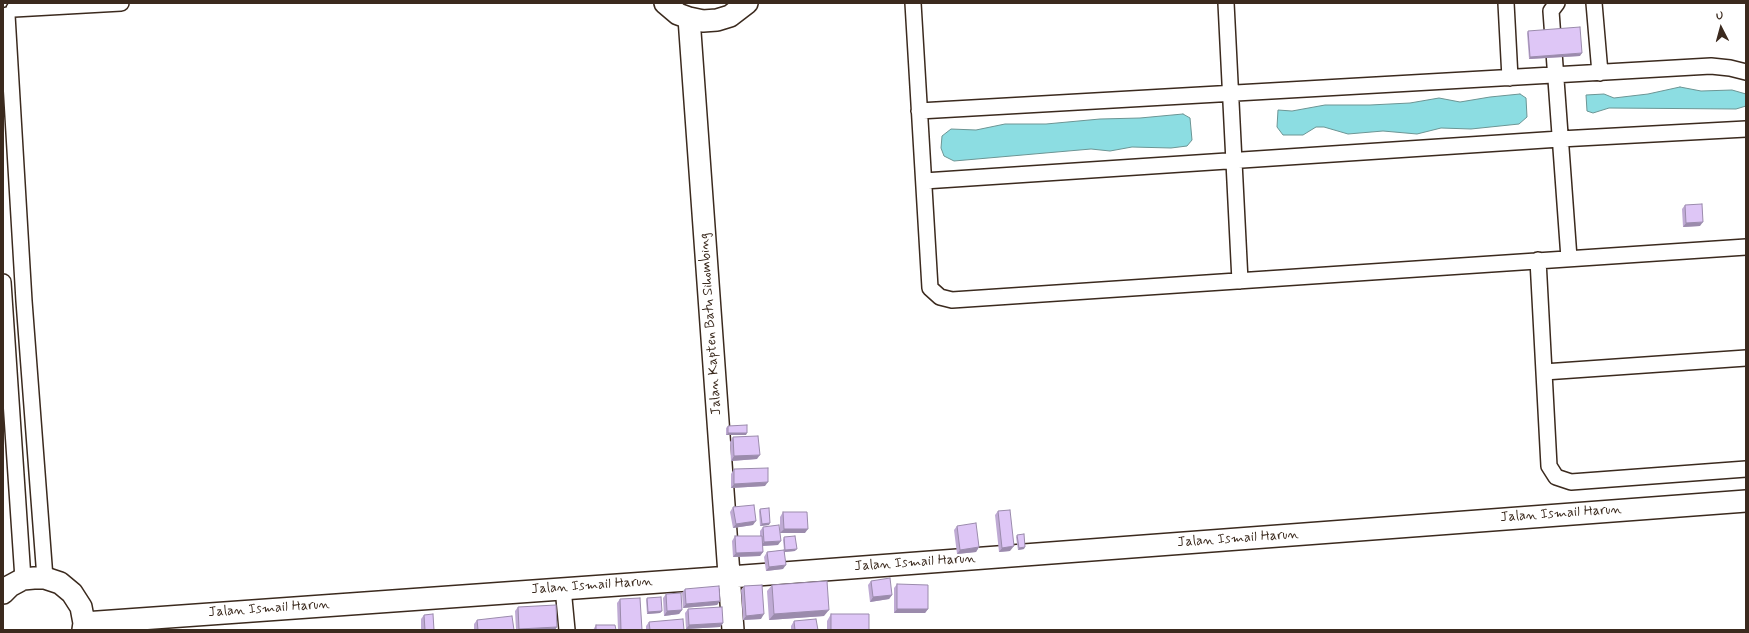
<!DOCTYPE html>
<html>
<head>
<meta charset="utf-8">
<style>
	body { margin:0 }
	#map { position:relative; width:1749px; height:633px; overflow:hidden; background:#fff; font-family:Mynerve,sans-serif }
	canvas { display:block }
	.frame { position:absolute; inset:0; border:4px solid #3b2a1e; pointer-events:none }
	.north { position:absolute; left:1701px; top:8px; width:40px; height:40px; -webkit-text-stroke:3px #fff; paint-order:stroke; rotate:354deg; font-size:11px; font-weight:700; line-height:16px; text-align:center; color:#3b2a1e }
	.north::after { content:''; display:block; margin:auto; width:14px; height:18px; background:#3b2a1e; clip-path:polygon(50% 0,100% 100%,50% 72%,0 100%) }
</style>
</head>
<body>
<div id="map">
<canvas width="1749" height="633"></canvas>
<div class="frame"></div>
<div class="north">U</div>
</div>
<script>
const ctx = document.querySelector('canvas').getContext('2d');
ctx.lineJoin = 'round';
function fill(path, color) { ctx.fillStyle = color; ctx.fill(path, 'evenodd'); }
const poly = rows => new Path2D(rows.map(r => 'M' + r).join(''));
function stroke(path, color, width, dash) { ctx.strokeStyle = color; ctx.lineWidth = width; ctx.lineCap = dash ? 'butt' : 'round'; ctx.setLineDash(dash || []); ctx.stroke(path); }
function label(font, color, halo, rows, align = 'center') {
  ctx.font = font + ' Mynerve,sans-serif'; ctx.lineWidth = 3.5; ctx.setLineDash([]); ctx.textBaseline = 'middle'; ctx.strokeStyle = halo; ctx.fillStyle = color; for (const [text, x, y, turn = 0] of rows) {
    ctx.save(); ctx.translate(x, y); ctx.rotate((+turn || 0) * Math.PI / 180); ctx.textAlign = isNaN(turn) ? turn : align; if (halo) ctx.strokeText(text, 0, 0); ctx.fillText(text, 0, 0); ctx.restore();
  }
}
const water = poly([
	[1680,87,1701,91,1732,90,1746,94,1746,106,1736,109,1609,108,1593,113,1587,111,1586,95,1604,94,1614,98,1648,94,1680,87],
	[1520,94,1526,98,1527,117,1519,124,1471,129,1441,128,1417,134,1383,131,1348,134,1324,127,1316,127,1303,135,1283,135,1277,127,1278,110,1292,111,1325,105,1370,105,1410,103,1439,98,1460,102,1490,97,1520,94],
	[1183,114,1190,118,1192,140,1187,146,1171,148,1132,147,1110,151,1091,149,954,161,944,156,941,148,942,136,951,129,976,130,1005,124,1046,124,1100,119,1140,118,1183,114]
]);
fill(water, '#8cdde2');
stroke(water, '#6c9594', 1);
const street = poly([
	[913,3,930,288,940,297,952,300,1746,247],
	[1226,3,1240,281],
	[1506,3,1510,78],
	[1557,3,1551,11,1569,258],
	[1594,3,1600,73],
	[14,9,121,3],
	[7,15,24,301,45,578],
	[919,111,1711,66,1730,68,1746,72],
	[924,181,1560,139,1746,129],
	[1538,260,1549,466,1556,477,1571,482,1746,469],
	[3,282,23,579],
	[1544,372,1746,358],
	[563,588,567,630]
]);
const secondary = poly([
	[665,3,678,14,689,18,703,21,717,20,730,16,747,3],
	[689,18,733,630],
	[3,593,10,586,23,579,34,578,45,578,60,583,72,593,81,607,84,623,83,630],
	[84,623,730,577,1746,501]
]);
stroke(street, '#3b2a1e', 18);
stroke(secondary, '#3b2a1e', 24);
stroke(street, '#fff', 15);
stroke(secondary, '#fff', 21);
fill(poly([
	[1528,31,1580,56,1529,59,1527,33],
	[1685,205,1700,226,1683,227,1682,209],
	[728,426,746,435,726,435,726,428],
	[733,437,757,459,731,461,730,442],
	[734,469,765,486,731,488,731,474],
	[733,507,753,525,733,528,730,512],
	[760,509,769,525,760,526,759,511],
	[998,511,1010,551,999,552,995,515],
	[783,512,805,533,780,533,780,517],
	[957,526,979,547,976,552,957,554,954,530],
	[763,527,778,545,762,546,763,552,760,556,733,557,732,541,735,536,760,536,760,531],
	[1017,535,1024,549,1018,550,1016,537],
	[784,537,795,551,785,552,783,569,766,571,764,557,767,552,784,550,783,540],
	[871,581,892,595,889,599,870,602,868,585],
	[897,584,928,609,925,613,894,613,894,588],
	[772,585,824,616,769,620,767,591],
	[744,586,761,619,743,620,741,590],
	[685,589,720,601,717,605,683,608,682,593],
	[666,594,682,610,679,614,664,616,663,598],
	[647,598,662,611,660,613,647,614,646,600],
	[620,599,642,630,618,630,617,603],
	[518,607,555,630,516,630,515,611],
	[688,609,723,623,720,627,686,629,685,613],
	[831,614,869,630,827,630,827,621],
	[424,615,434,630,421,630,421,619],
	[477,620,514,630,474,630,474,624],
	[794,621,818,630,791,630,791,626],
	[649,622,684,630,646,630,646,626],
	[596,625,616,630,593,630]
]), '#bfaad4');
fill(poly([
	[1582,53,1580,56,1529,59,1530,57],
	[1703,222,1700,226,1683,227,1686,223],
	[728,433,747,433,746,435,726,435],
	[760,455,757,459,731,461,734,456],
	[768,482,765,486,731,488,734,484],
	[756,521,753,525,733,528,736,524],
	[770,523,769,525,760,526,762,524],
	[784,529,808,529,805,533,780,533],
	[781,541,778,545,761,546,764,542],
	[1014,546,1010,551,999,552,1002,548],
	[979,547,976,552,957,554,960,550],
	[1025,547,1024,549,1018,550,1019,548],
	[797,549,795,551,784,552,785,550],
	[763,552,760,556,733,557,736,553],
	[786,565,783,569,766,571,769,567],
	[892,595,889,599,870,602,873,597],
	[720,601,717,605,683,608,686,604],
	[897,609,928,609,925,613,894,613],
	[682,610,679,614,664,616,667,611],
	[829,610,824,616,769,620,774,614],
	[662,611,660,613,647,614,648,612],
	[764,614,761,619,743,620,746,616],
	[723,623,720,627,686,629,689,625],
	[557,627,555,630,519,630,519,629]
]), '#9b8bac');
const building = poly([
	[1580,27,1582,53,1530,57,1528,31,1580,27],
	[1702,204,1703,222,1686,223,1685,205,1702,204],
	[747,425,747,433,728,433,728,426,747,425],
	[758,436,760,455,734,456,733,437,758,436],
	[768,468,768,482,734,484,734,469,768,468],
	[754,505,756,521,736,524,733,507,754,505],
	[769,508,770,523,762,524,760,509,769,508],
	[1010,510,1014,546,1002,548,998,511,1010,510],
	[783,512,807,512,808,529,784,529,783,512],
	[976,523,979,547,960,550,957,526,976,523],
	[779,525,781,541,764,542,763,527,779,525],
	[1024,534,1025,547,1019,548,1017,535,1024,534],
	[735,536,762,536,763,552,736,553,735,536],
	[795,536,797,549,785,550,784,537,795,536],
	[784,550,786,565,769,567,767,552,784,550],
	[890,578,892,595,873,597,871,581,890,578],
	[827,581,829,610,774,614,772,585,827,581],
	[897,584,928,585,928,609,897,609,897,584],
	[762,585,764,614,746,616,744,586,762,585],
	[719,586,720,601,686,604,685,589,719,586],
	[681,593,682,610,667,611,666,594,681,593],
	[661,597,662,611,648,612,647,598,661,597],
	[640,598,642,630,621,630,620,599,640,598],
	[556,605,557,627,519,629,518,607,556,605],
	[722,607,723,623,689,625,688,609,722,607],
	[433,614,434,630,425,630,424,615,433,614],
	[831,614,869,614,869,630,831,630,831,614],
	[512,616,514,630,478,630,477,620,512,616],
	[683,619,684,630,650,630,649,622,683,619],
	[816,619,818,630,795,630,794,621,816,619],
	[596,625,615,625,616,630,596,630,596,625]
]);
fill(building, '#dec6f6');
stroke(building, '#9b8bac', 1);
label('14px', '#3b2a1e', '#fff', [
	["Jalan Kapten Batu Sihombing",711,324,-94],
	["Jalan Ismail Harun",1561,514,-4],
	["Jalan Ismail Harun",1238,539,-4],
	["Jalan Ismail Harun",915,563,-4],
	["Jalan Ismail Harun",592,586,-4],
	["Jalan Ismail Harun",269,609,-4]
]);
</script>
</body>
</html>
